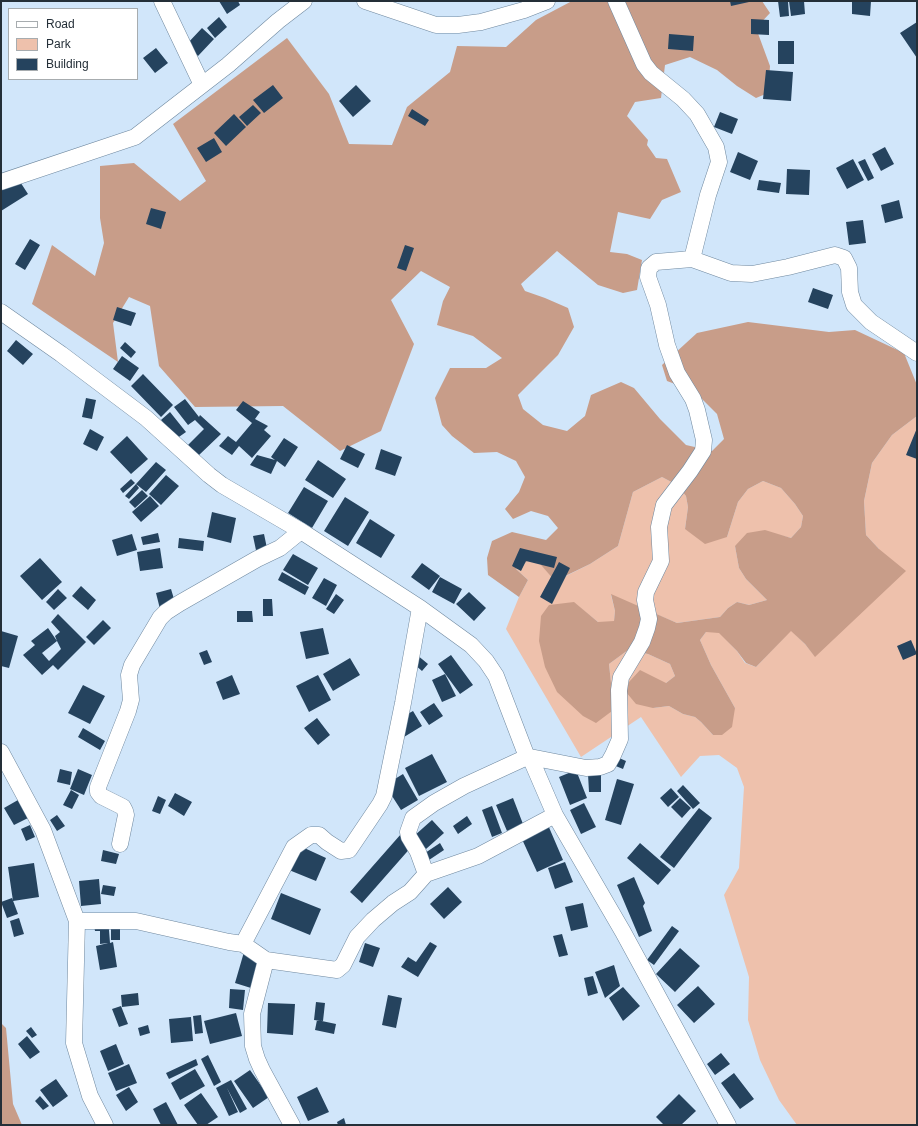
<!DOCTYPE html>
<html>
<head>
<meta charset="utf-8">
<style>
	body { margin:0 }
	#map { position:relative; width:918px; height:1126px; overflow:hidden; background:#d1e6fa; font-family:Helvetica,sans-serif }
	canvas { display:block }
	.frame { position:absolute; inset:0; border:2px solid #242f38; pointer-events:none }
	.legend { position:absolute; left:8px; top:8px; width:130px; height:72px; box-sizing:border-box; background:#fff; border:1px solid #a7acaf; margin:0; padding:5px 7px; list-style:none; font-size:12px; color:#242f38 }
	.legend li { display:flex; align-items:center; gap:8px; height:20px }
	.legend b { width:20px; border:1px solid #a7acaf }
</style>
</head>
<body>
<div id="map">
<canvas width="918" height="1126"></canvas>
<div class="frame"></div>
<ul class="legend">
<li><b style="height:5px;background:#fff"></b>Road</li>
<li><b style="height:11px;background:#eec1ac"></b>Park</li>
<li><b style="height:11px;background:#25435e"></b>Building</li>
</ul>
</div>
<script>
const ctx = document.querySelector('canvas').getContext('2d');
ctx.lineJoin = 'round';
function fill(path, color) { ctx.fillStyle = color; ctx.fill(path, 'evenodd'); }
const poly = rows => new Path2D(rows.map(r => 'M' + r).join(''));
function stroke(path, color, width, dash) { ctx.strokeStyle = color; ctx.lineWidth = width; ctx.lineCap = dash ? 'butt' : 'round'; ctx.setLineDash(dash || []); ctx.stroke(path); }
fill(poly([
	[917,416,917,1125,797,1125,779,1100,760,1060,748,1020,749,977,724,895,739,868,744,787,737,768,719,755,700,756,681,777,641,717,581,757,506,629,519,597,528,580,516,569,534,557,556,581,590,564,618,546,633,492,662,477,677,485,686,496,688,507,685,529,727,537,738,502,748,489,763,481,781,488,795,504,803,516,801,527,791,538,779,535,735,546,739,568,746,579,767,600,749,605,737,602,728,608,720,617,677,623,611,595,615,611,614,622,598,622,574,603,611,711,611,683,609,664,628,650,648,654,670,664,675,676,666,683,653,708,669,706,683,714,695,717,701,722,713,735,735,708,711,665,700,640,706,632,719,632,737,651,745,663,756,667,791,630,805,644,814,655,879,549,866,535,864,501,872,463,892,435]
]), '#eec1ac');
fill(poly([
	[572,1,762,1,770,13,756,28,770,66,768,93,756,98,737,86,717,70,690,57,665,65,661,98,635,102,627,116,648,140,647,145,656,158,667,159,681,192,662,200,650,219,618,212,610,252,627,254,642,260,637,290,623,293,598,285,557,251,521,284,525,291,545,298,568,308,574,327,558,355,518,395,523,409,543,425,567,431,585,416,591,395,621,382,634,388,660,419,686,445,712,451,724,439,717,414,694,391,667,381,662,365,697,333,748,322,829,332,855,330,904,353,917,385,917,416,892,435,872,463,864,501,866,535,879,549,906,571,815,657,805,644,791,631,756,667,746,663,737,651,719,633,706,632,700,640,711,665,735,708,732,727,722,735,713,735,701,722,695,717,683,714,669,706,653,708,636,704,626,692,629,682,640,670,666,683,675,676,670,664,648,654,628,650,609,664,611,683,612,711,596,723,583,716,557,692,545,667,539,641,541,616,549,605,574,602,598,622,614,621,615,611,611,594,677,623,720,617,728,608,737,602,749,605,767,600,746,579,739,568,735,546,747,533,765,530,791,538,801,527,803,516,795,504,781,488,763,481,748,489,738,502,727,537,705,544,685,529,688,507,686,496,677,485,662,477,633,492,618,546,590,564,555,581,534,557,516,569,528,580,519,597,488,575,487,558,492,541,512,532,546,540,558,528,548,516,531,511,513,519,505,509,519,492,525,477,516,461,497,452,474,453,452,436,442,425,435,398,450,368,486,368,502,358,473,336,437,325,443,301,450,287,421,271,391,300,414,344,381,431,340,451,283,406,195,407,159,366,150,306,129,297,113,323,118,362,32,304,52,245,95,276,104,243,100,218,100,166,134,163,180,201,206,181,173,124,287,38,329,94,349,144,392,145,407,107,450,72,457,46,506,47,536,20],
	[1,1023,6,1028,13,1104,22,1125,1,1125]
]), '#c89d89');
fill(poly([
	[219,1,238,1,240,5,227,14],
	[730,1,749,1,749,2,731,6],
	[778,1,788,1,789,16,780,17],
	[789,1,804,1,805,14,791,16],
	[852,1,871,1,870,16,852,14],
	[219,17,227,27,215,38,207,28],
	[751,19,769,20,769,35,751,34],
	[917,22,917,58,900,33],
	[202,28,214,39,198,56,186,45],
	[669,34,694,36,693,51,668,49],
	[778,41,794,41,794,64,778,64],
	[156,48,168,63,155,73,143,58],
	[766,70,793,72,791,101,763,99],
	[273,85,283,98,264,113,253,100],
	[356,85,371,101,353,117,339,101],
	[253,105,261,113,247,126,239,117],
	[412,109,429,120,425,126,408,116],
	[720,112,738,119,732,134,714,127],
	[234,114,246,127,226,146,214,133],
	[214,138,222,152,206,162,197,148],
	[885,147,894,164,881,171,872,154],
	[738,152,758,161,750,180,730,172],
	[853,159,864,180,847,189,836,168],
	[865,159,874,178,868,181,858,162],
	[787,169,810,170,809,195,786,194],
	[15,174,28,194,1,211,1,183],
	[759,180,781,183,779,193,757,190],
	[899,200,903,218,885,223,881,205],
	[151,208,166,212,161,229,146,224],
	[863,220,866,243,849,245,846,222],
	[30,239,40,245,25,270,15,264],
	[405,245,414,248,406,271,397,268],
	[813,288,833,295,828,309,808,302],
	[117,307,136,313,131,326,113,320],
	[16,340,33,354,23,365,7,351],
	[125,342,136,352,131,358,120,348],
	[122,356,139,368,130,381,113,369],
	[143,374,173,405,161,417,131,386],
	[86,398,96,400,92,419,82,417],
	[185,399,199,417,200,415,221,434,198,456,188,445,204,429,195,420,188,425,174,407],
	[243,401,260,412,255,419,268,426,264,430,271,436,252,458,239,446,232,455,219,446,228,436,236,442,252,423,236,410],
	[170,412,186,432,176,439,161,420],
	[917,428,917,459,906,455],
	[90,429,104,437,97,451,83,444],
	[127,436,148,459,131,474,110,452],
	[284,438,298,447,285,467,277,461,271,474,250,465,257,455,275,460,271,457],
	[347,445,365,454,358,468,340,459],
	[381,449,402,457,395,476,375,469],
	[318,460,346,479,333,498,305,480],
	[156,462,166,470,146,492,136,484],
	[166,475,179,486,161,505,149,494],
	[131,479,135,483,123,493,120,489],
	[136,484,139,488,129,499,125,496],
	[304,487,328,501,312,528,288,513],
	[142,490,148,496,135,508,129,502],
	[150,496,159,506,141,522,132,512],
	[345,497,369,512,348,546,324,531],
	[212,512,236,518,231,543,207,537],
	[370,519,395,535,381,558,356,543],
	[158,533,160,542,143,545,141,537],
	[132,534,137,550,117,556,112,540],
	[264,534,268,553,257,555,253,536],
	[179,538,204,541,203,551,178,548],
	[160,548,163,568,140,571,137,552],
	[520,548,557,557,554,568,526,561,521,571,512,566],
	[293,554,318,568,308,585,283,570],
	[40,558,62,582,42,600,20,576],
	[559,562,570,568,552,604,540,597],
	[422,563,440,576,429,590,411,577],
	[282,572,309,587,305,595,278,580],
	[440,577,462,589,454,604,432,592],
	[324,578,337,585,326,606,312,598],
	[81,586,96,600,88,610,72,596],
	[58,589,67,598,54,610,46,602],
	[171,589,177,609,161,613,156,593],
	[469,592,486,608,474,621,456,604],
	[336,594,344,600,334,614,326,609],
	[263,599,272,599,273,616,263,616],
	[237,611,252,611,253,622,237,622],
	[58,614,86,642,58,670,53,665,42,675,23,655,35,645,31,641,48,628,57,641,55,636,60,632,51,622],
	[57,641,61,649,49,661,42,653],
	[103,620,111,628,94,645,86,637],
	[323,628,329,654,306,659,300,632],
	[1,631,18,636,9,668,1,666],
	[911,640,917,654,903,660,897,646],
	[207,650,212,662,204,665,199,653],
	[411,650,428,664,422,671,406,657],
	[451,655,473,685,460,694,438,664],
	[350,658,360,675,333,691,323,674],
	[445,674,456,696,442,702,432,680],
	[232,675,240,694,223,700,216,682],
	[318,675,331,700,309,712,296,686],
	[83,685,105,696,90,724,68,713],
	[434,703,443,716,429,725,420,712],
	[413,711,422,726,404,737,395,721],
	[317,718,330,735,318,745,304,728],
	[83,728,105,741,100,750,78,737],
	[432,754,447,782,419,796,405,768],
	[610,754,626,761,623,769,606,762],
	[60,769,72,772,70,785,57,782],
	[78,769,92,775,84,795,70,789],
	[576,770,587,798,570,805,559,777],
	[601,773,601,792,589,792,588,774],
	[403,774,418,800,401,810,385,785],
	[617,779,634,784,621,825,605,820],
	[683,785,700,803,693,809,677,791],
	[671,788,679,797,668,807,660,798],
	[71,790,79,795,72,809,63,805],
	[175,793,192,802,184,816,168,806],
	[158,796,166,800,160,814,152,811],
	[513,798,523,824,507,831,496,805],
	[680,798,691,808,682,818,671,807],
	[18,800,28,818,14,825,4,808],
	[584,803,596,827,581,834,570,810],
	[492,806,502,833,492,837,482,810],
	[699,808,712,818,674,868,660,857],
	[57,815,65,826,57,831,50,820],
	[467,816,472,824,458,834,453,826],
	[432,820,444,833,426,849,414,836],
	[30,825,35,837,26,841,21,829],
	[548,825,563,860,537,872,521,837],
	[401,834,413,845,362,903,350,892],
	[440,843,444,850,429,860,425,853],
	[640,843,671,870,658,885,627,858],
	[300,846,326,858,316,881,289,870],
	[103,850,119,854,116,864,101,861],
	[565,862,573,882,555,889,548,868],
	[34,863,39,897,13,901,8,867],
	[634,877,645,903,643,906,652,931,639,937,617,885],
	[99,879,101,904,81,906,79,881],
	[103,885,116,887,114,896,101,894],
	[448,887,462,902,444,919,430,904],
	[281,893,321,909,310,935,271,919],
	[12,898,18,914,7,918,1,902],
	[583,903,588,927,571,931,565,907],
	[111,917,120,917,120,940,111,940],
	[19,918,24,934,14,937,10,921],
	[108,918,110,943,113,942,117,967,100,970,96,946,108,943,100,944,100,931,95,931,93,919],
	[672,926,679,931,654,965,647,960],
	[562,934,568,955,559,957,553,936],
	[430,942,437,946,418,977,401,967,408,957,416,962],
	[365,943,380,948,373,967,359,962],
	[680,948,700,966,675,992,656,974],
	[244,952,260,956,251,988,235,983],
	[614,965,620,986,605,998,595,972],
	[593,976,598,993,588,996,584,978],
	[698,986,715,1004,694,1023,677,1005],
	[623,987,640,1006,623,1021,609,998],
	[230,989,245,990,243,1010,229,1008],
	[138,993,139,1005,122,1007,121,995],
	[388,995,402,998,396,1028,382,1025],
	[316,1002,325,1003,323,1021,314,1020],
	[268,1003,295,1004,293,1035,267,1033],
	[121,1006,128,1024,119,1027,112,1009],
	[236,1013,242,1036,210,1044,204,1021],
	[201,1015,203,1033,195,1034,193,1016],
	[191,1017,193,1041,171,1043,169,1019],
	[317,1020,336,1024,334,1034,315,1030],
	[148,1025,150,1033,140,1036,138,1028],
	[31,1027,37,1035,32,1038,26,1031],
	[27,1036,40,1052,30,1059,18,1044],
	[116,1044,124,1064,108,1071,100,1051],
	[721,1053,730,1064,715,1075,707,1064],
	[208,1055,221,1082,214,1086,201,1059],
	[196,1059,198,1065,169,1079,166,1073],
	[129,1064,137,1083,116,1091,108,1073],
	[195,1069,205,1086,180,1100,171,1083],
	[250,1070,269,1097,253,1108,234,1081],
	[734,1073,754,1099,740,1109,721,1083],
	[56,1079,68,1096,53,1107,40,1090],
	[231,1080,247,1109,240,1113,227,1088,238,1112,229,1116,216,1088],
	[129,1087,138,1102,126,1111,116,1095],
	[317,1087,329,1112,308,1121,297,1097],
	[201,1093,218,1117,206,1125,198,1125,184,1105],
	[679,1094,696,1111,681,1125,664,1125,656,1117],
	[40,1096,49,1106,43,1110,35,1101],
	[166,1102,178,1125,161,1125,153,1109],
	[344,1118,346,1125,338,1125,337,1122]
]), '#25435e');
const minor = poly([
	[162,1,202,85],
	[365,1,436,25,458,25,481,22,524,10,547,1],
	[616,1,644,64,651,73,683,99,697,114,716,147,719,162,708,195,692,259],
	[1,182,135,137,228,65,278,21,304,1],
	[1,312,61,354,146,418,209,475,222,485,301,531,420,608,471,645,486,661,496,676,527,757,530,757,555,815,623,932,728,1125],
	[1,752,43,830,77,921,74,1043,90,1096,105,1125],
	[530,757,586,768,600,767,608,764,613,755,620,739,619,690,621,677,642,642,647,628,649,619,645,600,646,592,661,561,659,527,664,505,690,471,703,451,704,440,697,410,693,399,677,373,667,345,658,305,648,277,649,268,656,262,692,259,731,273,752,274,788,267,835,255,844,258,849,268,850,292,854,305,871,322,917,353],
	[120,844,126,815,125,811,123,807,101,796,98,792,98,787,128,711,131,700,129,675,132,665,160,618,166,612,180,603,257,559,280,548,301,531],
	[426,874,418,852,409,837,408,832,413,818,434,803,464,786,527,757],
	[77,921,136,921,229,942,243,944,266,960,337,970,343,965,357,937,373,920,393,903,410,892,426,874,478,856,555,815],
	[243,944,294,847,311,835,319,835,327,842,341,851,349,850,380,804,384,796,403,703,420,608],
	[266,960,252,1014,253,1046,257,1059,262,1070,292,1125]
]);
stroke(minor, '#6f889f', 17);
stroke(minor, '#fff', 16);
</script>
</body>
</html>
